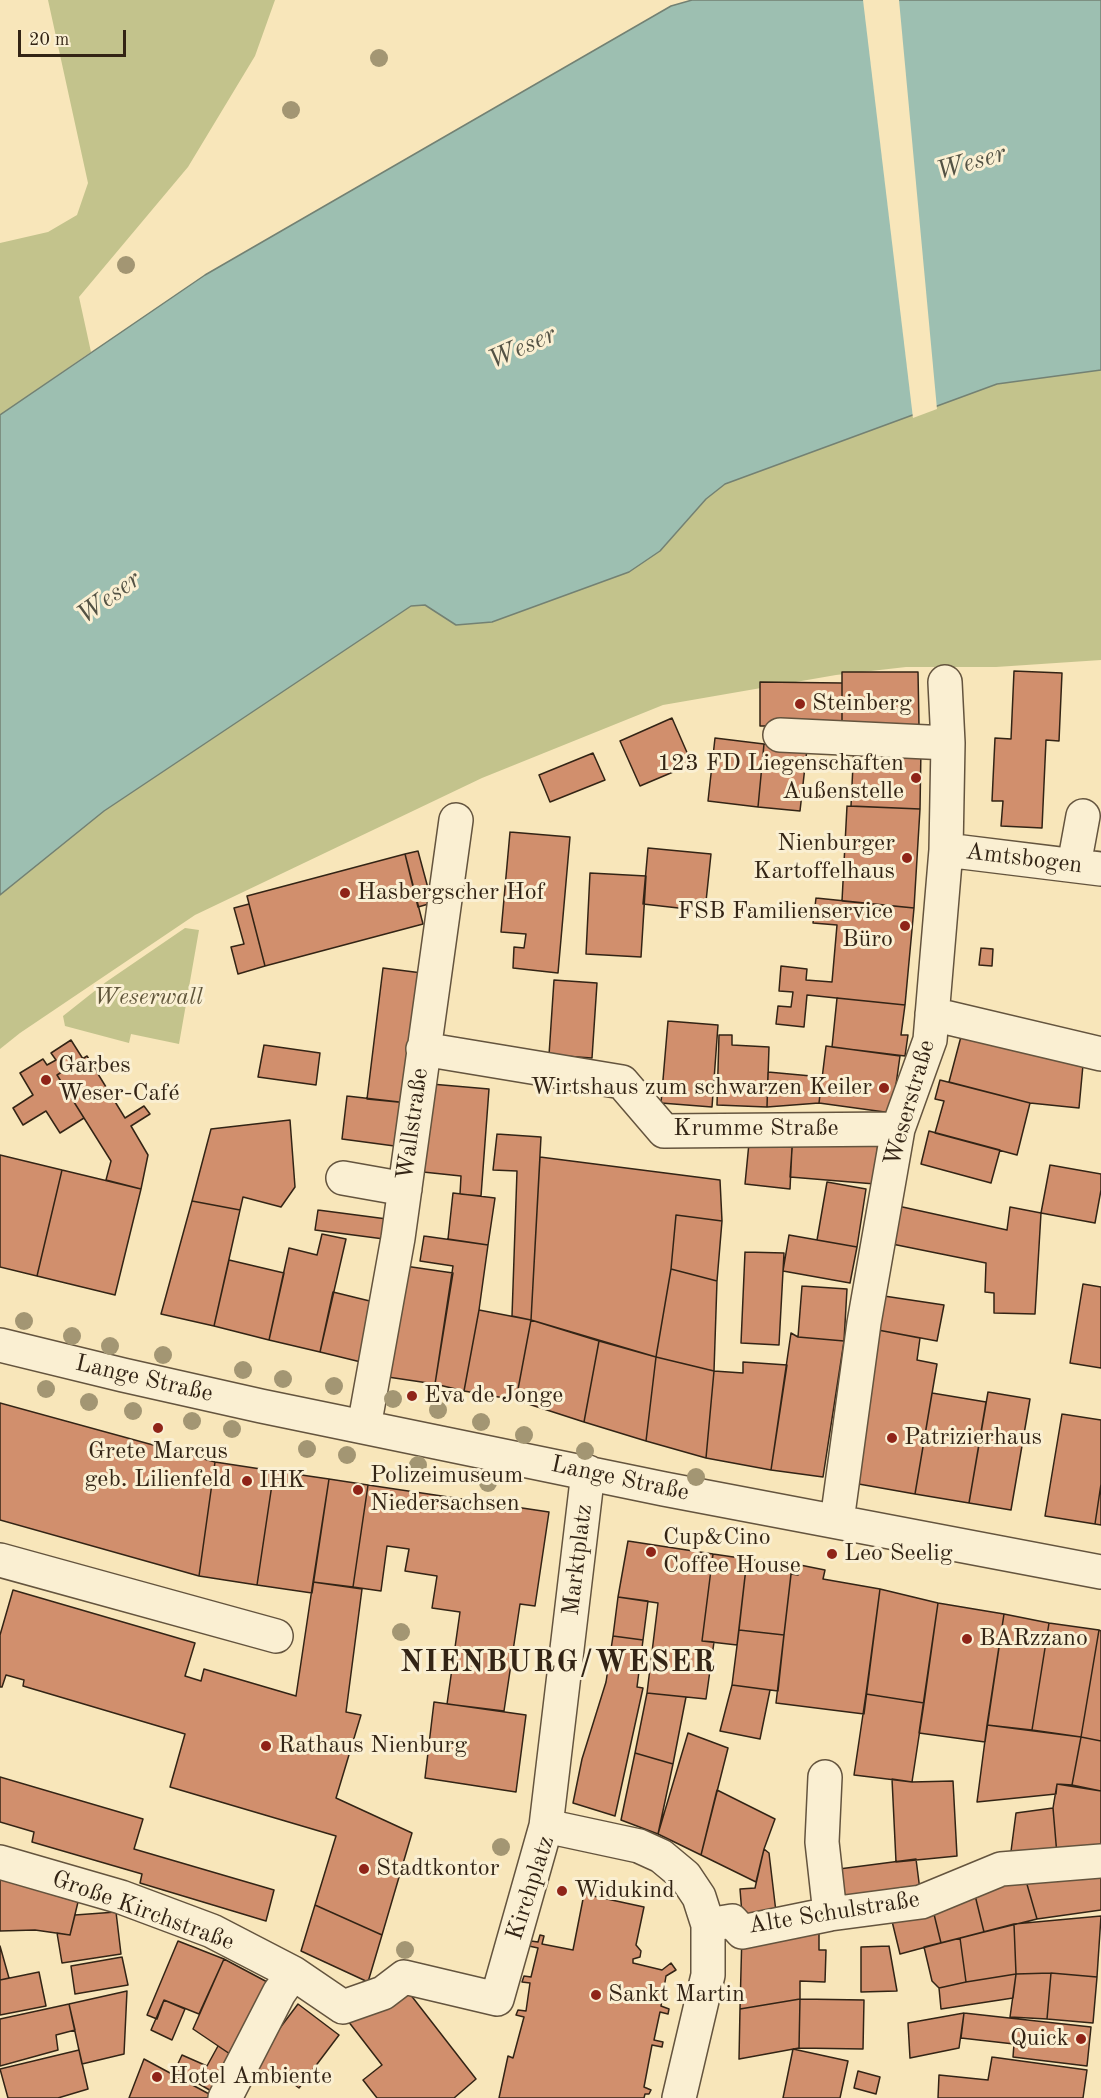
<!DOCTYPE html>
<html>
<head>
<meta charset="utf-8">
<style>
	body { margin:0 }
	#map { position:relative; width:1101px; height:2098px; overflow:hidden; background:#f8e6ba; font-family:"Old Standard TT",serif }
	canvas { display:block }
	.scale { position:absolute; left:18px; top:30px; width:108px; height:27px; box-sizing:border-box; border:3px solid #332415; border-top:0; padding-left:8px; font-size:18px; line-height:21px; white-space:nowrap; color:#332415; -webkit-text-stroke:4px #faefd2; paint-order:stroke }
</style>
</head>
<body>
<div id="map">
<canvas width="1101" height="2098"></canvas>
<div class="scale">20 m</div>
</div>
<script>
const ctx = document.querySelector('canvas').getContext('2d');
ctx.lineJoin = 'round';
function fill(path, color) { ctx.fillStyle = color; ctx.fill(path, 'evenodd'); }
const poly = rows => new Path2D(rows.map(r => 'M' + r).join(''));
function stroke(path, color, width, dash) { ctx.strokeStyle = color; ctx.lineWidth = width; ctx.lineCap = dash ? 'butt' : 'round'; ctx.setLineDash(dash || []); ctx.stroke(path); }
function label(font, color, halo, rows, align = 'center') {
  ctx.font = font + ' "Old Standard TT",serif'; ctx.lineWidth = 6; ctx.setLineDash([]); ctx.textBaseline = 'middle'; ctx.strokeStyle = halo; ctx.fillStyle = color; for (const [text, x, y, turn = 0] of rows) {
    ctx.save(); ctx.translate(x, y); ctx.rotate((+turn || 0) * Math.PI / 180); ctx.textAlign = isNaN(turn) ? turn : align; if (halo) ctx.strokeText(text, 0, 0); ctx.fillText(text, 0, 0); ctx.restore();
  }
}
fill(poly([
	[48,0,275,0,255,56,188,167,79,297,91,352,0,415,0,243,48,232,77,215,88,183],
	[1101,370,1101,660,996,667,906,667,836,675,663,705,482,778,195,915,20,1033,0,1049,0,895,104,811,411,606,425,605,456,625,660,551,706,499,725,484,997,384],
	[185,928,199,930,179,1044,131,1034,129,1043,65,1026,63,1016,106,982]
]), '#c3c38c');
const water = poly([
	[692,0,1101,0,1101,370,997,384,725,484,706,499,660,551,629,572,492,622,456,625,425,605,411,606,104,811,0,895,0,415,205,275,671,6,692,0]
]);
fill(water, '#9dbfb1');
stroke(water, '#738173', 1.5);
fill(poly([
	[863,0,899,0,937,409,913,418]
]), '#f8e6ba');
const building = poly([
	[1014,671,1062,673,1059,741,1046,740,1042,828,1001,826,1003,801,992,801,995,738,1011,739,1014,671],
	[842,672,918,672,919,726,842,726,842,672],
	[760,682,842,683,842,726,760,726,760,682],
	[672,718,692,764,640,786,620,741,672,718],
	[715,738,764,744,758,807,708,801,715,738],
	[764,744,807,749,800,811,758,807,764,744],
	[854,744,921,747,920,809,851,806,854,744],
	[593,753,605,780,550,802,539,775,593,753],
	[847,806,920,809,914,908,842,901,847,806],
	[510,832,570,837,558,973,513,968,514,947,524,948,526,934,501,932,510,832],
	[648,848,711,854,705,911,643,904,648,848],
	[418,851,432,903,418,907,405,854,418,851],
	[405,854,423,924,265,966,247,896,405,854],
	[590,873,646,876,641,957,586,954,590,873],
	[816,898,914,908,905,1005,807,995,804,1027,776,1024,778,1006,791,1007,793,992,779,991,781,966,807,969,806,980,832,982,837,925,813,923,816,898],
	[249,904,265,966,238,974,231,947,244,944,234,908,249,904],
	[981,948,993,949,992,966,979,965,981,948],
	[383,968,422,973,408,1103,367,1099,383,968],
	[554,980,597,983,592,1058,549,1055,554,980],
	[837,998,905,1005,901,1035,908,1035,905,1056,832,1047,837,998],
	[668,1021,718,1025,712,1107,661,1103,668,1021],
	[963,1029,1084,1054,1079,1108,1030,1103,949,1082,963,1029],
	[719,1035,732,1035,732,1045,769,1047,767,1107,717,1105,719,1035],
	[71,1040,83,1059,57,1075,84,1118,60,1133,46,1111,23,1125,13,1108,33,1095,20,1073,43,1059,47,1065,56,1060,51,1053,71,1040],
	[264,1045,320,1053,316,1085,258,1077,264,1045],
	[826,1046,900,1056,892,1113,819,1103,826,1046],
	[87,1056,125,1118,144,1106,150,1114,131,1126,148,1155,141,1189,106,1180,111,1161,57,1075,87,1056],
	[768,1072,822,1077,819,1103,767,1107,768,1072],
	[940,1080,1030,1103,1017,1155,935,1133,944,1101,935,1099,940,1080],
	[431,1084,489,1089,481,1196,460,1194,461,1176,423,1172,431,1084],
	[347,1096,408,1103,402,1147,342,1139,347,1096],
	[290,1120,295,1187,281,1207,243,1197,240,1210,192,1201,211,1129,290,1120],
	[929,1131,1000,1150,991,1183,921,1164,929,1131],
	[497,1134,541,1137,531,1320,512,1316,517,1171,493,1170,497,1134],
	[793,1136,878,1141,875,1184,790,1177,793,1136],
	[749,1143,792,1147,790,1189,745,1184,749,1143],
	[0,1155,62,1170,37,1276,0,1267,0,1155],
	[540,1157,720,1180,722,1221,676,1215,671,1269,656,1357,531,1320,540,1157],
	[1050,1165,1101,1174,1101,1190,1095,1223,1041,1213,1050,1165],
	[62,1170,141,1189,115,1295,37,1276,62,1170],
	[827,1182,866,1189,857,1247,817,1240,827,1182],
	[453,1193,495,1198,488,1245,448,1239,453,1193],
	[192,1201,240,1210,214,1326,161,1314,192,1201],
	[898,1206,1007,1230,1010,1207,1041,1213,1035,1314,994,1313,994,1293,985,1292,986,1263,892,1244,898,1206],
	[318,1210,387,1219,384,1239,315,1230,318,1210],
	[676,1215,722,1221,717,1281,671,1269,676,1215],
	[322,1234,346,1239,320,1352,269,1340,289,1248,317,1255,322,1234],
	[789,1235,857,1247,850,1283,783,1271,789,1235],
	[424,1236,488,1245,479,1310,464,1391,435,1384,453,1266,420,1261,424,1236],
	[745,1252,784,1253,779,1345,741,1343,745,1252],
	[229,1260,284,1273,269,1340,214,1326,229,1260],
	[398,1265,453,1273,435,1384,381,1376,398,1265],
	[671,1269,717,1281,714,1371,656,1357,671,1269],
	[1083,1284,1101,1287,1101,1368,1070,1363,1083,1284],
	[802,1286,847,1289,844,1341,798,1337,802,1286],
	[333,1292,382,1304,369,1364,320,1352,333,1292],
	[884,1296,944,1305,937,1341,878,1330,884,1296],
	[479,1310,531,1320,516,1400,464,1391,479,1310],
	[531,1320,599,1341,584,1422,516,1400,531,1320],
	[878,1330,920,1338,917,1360,937,1364,915,1494,853,1483,878,1330],
	[791,1333,798,1337,844,1341,823,1477,771,1470,791,1333],
	[599,1341,656,1357,646,1441,584,1422,599,1341],
	[656,1357,714,1371,706,1458,646,1441,656,1357],
	[743,1362,787,1365,771,1470,706,1458,714,1371,743,1373,743,1362],
	[988,1392,1030,1399,1011,1510,969,1503,988,1392],
	[932,1393,986,1402,969,1503,915,1494,932,1393],
	[0,1403,215,1462,199,1576,0,1520,0,1403],
	[1062,1414,1101,1420,1101,1484,1095,1524,1045,1516,1062,1414],
	[215,1462,274,1471,257,1585,199,1576,215,1462],
	[274,1471,329,1479,312,1593,257,1585,274,1471],
	[329,1479,368,1485,353,1587,313,1582,329,1479],
	[1101,1484,1101,1525,1095,1524,1101,1484],
	[368,1485,549,1512,535,1606,520,1604,504,1711,447,1704,460,1612,432,1608,437,1576,405,1571,409,1549,387,1546,381,1591,353,1587,368,1485],
	[628,1541,713,1554,702,1641,714,1642,706,1699,647,1693,658,1603,618,1597,628,1541],
	[713,1554,747,1559,737,1645,702,1641,713,1554],
	[747,1559,792,1566,784,1635,739,1630,747,1559],
	[800,1565,825,1570,823,1579,880,1589,864,1714,776,1703,791,1574,798,1575,800,1565],
	[313,1582,362,1589,346,1712,361,1715,336,1798,412,1833,382,1935,315,1905,336,1836,170,1787,185,1734,23,1686,24,1680,6,1675,2,1687,0,1687,0,1635,13,1590,195,1643,185,1676,201,1681,204,1669,296,1696,313,1582],
	[880,1589,938,1603,924,1703,866,1694,880,1589],
	[618,1597,648,1601,643,1640,613,1636,618,1597],
	[938,1603,1004,1614,985,1742,919,1733,938,1603],
	[1004,1614,1049,1623,1032,1730,987,1725,1004,1614],
	[1049,1623,1099,1630,1081,1737,1032,1730,1049,1623],
	[739,1630,784,1635,778,1691,732,1685,739,1630],
	[1099,1630,1101,1631,1101,1741,1081,1737,1099,1630],
	[613,1636,643,1640,637,1687,643,1688,615,1816,573,1803,582,1759,606,1682,613,1636],
	[732,1685,770,1690,760,1739,720,1731,732,1685],
	[647,1693,686,1697,673,1764,635,1753,647,1693],
	[866,1694,924,1703,912,1782,854,1775,866,1694],
	[434,1702,526,1715,516,1792,425,1778,434,1702],
	[987,1725,1081,1737,1072,1785,1057,1784,1056,1794,977,1802,987,1725],
	[688,1733,728,1748,701,1855,658,1834,688,1733],
	[1081,1737,1101,1741,1101,1791,1072,1785,1081,1737],
	[635,1753,673,1764,658,1834,621,1820,635,1753],
	[0,1777,143,1819,134,1849,274,1890,266,1921,140,1883,142,1874,32,1842,34,1832,0,1822,0,1777],
	[892,1779,912,1782,953,1781,957,1856,896,1862,892,1779],
	[1057,1784,1101,1791,1101,1854,1057,1855,1053,1808,1057,1784],
	[717,1790,775,1819,764,1849,756,1882,701,1855,717,1790],
	[1053,1808,1057,1855,1010,1859,1016,1813,1053,1808],
	[764,1849,769,1853,776,1912,743,1927,740,1889,755,1888,764,1849],
	[916,1859,921,1898,845,1908,839,1869,916,1859],
	[1101,1870,1101,1910,1037,1919,1024,1874,1101,1870],
	[1024,1874,1037,1919,984,1932,973,1887,1024,1874],
	[0,1879,78,1902,70,1935,35,1930,0,1931,0,1879],
	[973,1887,984,1932,941,1943,932,1906,973,1887],
	[584,1894,644,1907,636,1945,641,1951,640,1957,633,1959,633,1963,662,1970,671,1963,676,1970,666,1976,661,2006,669,2009,668,2014,660,2012,654,2040,663,2042,662,2047,652,2045,644,2087,651,2090,649,2094,645,2094,644,2098,499,2098,508,2056,513,2058,524,2017,516,2015,518,2010,526,2011,530,1983,522,1982,524,1976,531,1977,538,1948,529,1946,531,1941,538,1942,540,1935,544,1936,542,1944,573,1950,584,1894],
	[315,1905,382,1935,368,1982,301,1951,315,1905],
	[932,1906,941,1943,900,1954,891,1917,932,1906],
	[116,1912,121,1954,62,1963,57,1933,70,1935,75,1915,116,1912],
	[1101,1916,1097,1977,1051,1973,1016,1974,1014,1924,1101,1916],
	[1014,1924,1016,1974,966,1982,960,1938,1014,1924],
	[819,1925,819,1950,826,1950,825,1982,800,1981,800,1999,740,2009,742,1932,819,1925],
	[960,1938,966,1982,939,1988,932,1981,924,1947,960,1938],
	[178,1941,224,1959,199,2014,164,2000,157,2019,147,2015,178,1941],
	[0,1946,9,1978,0,1980,0,1946],
	[889,1946,897,1991,861,1992,861,1947,889,1946],
	[122,1957,128,1985,75,1994,71,1966,122,1957],
	[224,1959,271,1984,233,2056,193,2029,224,1959],
	[39,1972,46,2006,0,2015,0,1980,39,1972],
	[1051,1973,1097,1977,1093,2023,1047,2019,1051,1973],
	[1051,1973,1047,2019,1010,2017,1016,1974,1051,1973],
	[1016,1974,1013,1998,941,2009,939,1988,966,1982,1016,1974],
	[403,1985,476,2079,454,2098,377,2098,363,2080,382,2065,348,2021,403,1985],
	[127,1991,124,2054,82,2064,69,2004,127,1991],
	[800,1999,864,2000,863,2049,799,2048,800,1999],
	[800,1999,799,2048,739,2059,740,2009,800,1999],
	[164,2000,185,2009,172,2040,151,2030,164,2000],
	[69,2004,75,2030,56,2035,58,2050,0,2066,0,2019,69,2004],
	[298,2004,339,2035,299,2088,272,2068,263,2080,249,2069,298,2004],
	[964,2013,959,2048,910,2058,908,2023,964,2013],
	[964,2013,1091,2027,1087,2066,1013,2057,1014,2044,961,2038,964,2013],
	[218,2046,233,2056,213,2092,175,2070,182,2055,207,2066,218,2046],
	[793,2049,848,2061,840,2098,783,2098,793,2049],
	[79,2050,88,2089,58,2098,8,2098,0,2069,79,2050],
	[992,2057,1087,2070,1083,2098,938,2098,939,2075,988,2080,992,2057],
	[144,2059,211,2095,210,2098,129,2098,144,2059],
	[858,2071,880,2077,876,2094,854,2088,858,2071]
]);
fill(building, '#d18f6d');
stroke(building, '#332415', 1.5);
const minor = poly([
	[780,735,948,743],
	[946,850,1101,869],
	[1074,865,1083,816],
	[932,1014,1101,1054],
	[423,1049,622,1082,664,1131,898,1129],
	[343,1178,405,1189],
	[0,1345,123,1375,261,1406,664,1489,1101,1572],
	[364,1427,398,1238,456,820],
	[837,1521,864,1323,898,1129,930,1040,946,850,948,743,945,682],
	[0,1560,276,1636],
	[825,1777,822,1842,830,1914],
	[546,1826,588,1472],
	[0,1862,121,1897,212,1931,293,1973,343,2007,383,1993,404,1977,497,1999,546,1826,639,1846,661,1856,685,1876,699,1897,708,1925,708,1975,679,2098],
	[708,1925,732,1921,742,1932,830,1914,921,1902,1001,1869,1101,1861],
	[225,2098,279,1993,293,1973]
]);
stroke(minor, '#64543e', 36);
stroke(minor, '#faefd2', 33);
ctx.fillStyle = '#a39673';
for (const [x, y] of [
	[379,58],
	[291,110],
	[126,265],
	[24,1321],
	[72,1336],
	[110,1346],
	[163,1355],
	[243,1370],
	[283,1379],
	[334,1386],
	[46,1389],
	[393,1399],
	[89,1402],
	[438,1410],
	[133,1411],
	[192,1421],
	[481,1422],
	[232,1429],
	[524,1435],
	[307,1449],
	[585,1451],
	[347,1455],
	[418,1465],
	[696,1477],
	[488,1483],
	[401,1632],
	[501,1847],
	[405,1950]
]) { ctx.beginPath(); ctx.arc(x, y, 9, 0, 2 * Math.PI); ctx.fill(); }
for (const [x, y, r, color] of [
	[800,704,6,"#8f2418"],
	[916,778,6,"#8f2418"],
	[907,858,6,"#8f2418"],
	[345,893,6,"#8f2418"],
	[905,926,6,"#8f2418"],
	[46,1080,6,"#8f2418"],
	[884,1088,6,"#8f2418"],
	[412,1396,6,"#8f2418"],
	[158,1428,6,"#8f2418"],
	[892,1438,6,"#8f2418"],
	[247,1481,6,"#8f2418"],
	[358,1490,6,"#8f2418"],
	[651,1552,6,"#8f2418"],
	[832,1554,6,"#8f2418"],
	[967,1639,6,"#8f2418"],
	[266,1746,6,"#8f2418"],
	[364,1869,6,"#8f2418"],
	[562,1891,6,"#8f2418"],
	[596,1995,6,"#8f2418"],
	[1081,2039,6,"#8f2418"],
	[157,2077,6,"#8f2418"]
]) { const dot = new Path2D(); dot.arc(x, y, r, 0, 2 * Math.PI); ctx.fillStyle = color; ctx.fill(dot); stroke(dot, '#faefd2', 2); }
label('24px', '#332415', '#faefd2', [
	["Steinberg",812,704],
	["123 FD Liegenschaften",904,764,"right"],
	["Außenstelle",904,792,"right"],
	["Nienburger",895,844,"right"],
	["Kartoffelhaus",895,872,"right"],
	["Hasbergscher Hof",357,893],
	["FSB Familienservice",893,912,"right"],
	["Büro",893,940,"right"],
	["Garbes",58,1066],
	["Weser-Café",58,1094],
	["Wirtshaus zum schwarzen Keiler",872,1088,"right"],
	["Eva de Jonge",424,1396],
	["Patrizierhaus",904,1438],
	["Grete Marcus",158,1452,"center"],
	["geb. Lilienfeld",158,1480,"center"],
	["Polizeimuseum",370,1476],
	["Niedersachsen",370,1504],
	["IHK",259,1481],
	["Cup&Cino",663,1538],
	["Coffee House",663,1566],
	["Leo Seelig",844,1554],
	["BARzzano",979,1639],
	["Rathaus Nienburg",278,1746],
	["Stadtkontor",376,1869],
	["Widukind",574,1891],
	["Sankt Martin",608,1995],
	["Quick",1069,2039,"right"],
	["Hotel Ambiente",169,2077]
], 'left');
label('24px', '#332415', '#faefd2', [
	["Amtsbogen",1024,859,7],
	["Weserstraße",910,1103,-74],
	["Wallstraße",413,1124,-82],
	["Krumme Straße",756,1129],
	["Lange Straße",144,1379,13],
	["Lange Straße",620,1479,12],
	["Marktplatz",578,1560,-83],
	["Kirchplatz",531,1888,-72],
	["Große Kirchstraße",143,1911,20],
	["Alte Schulstraße",834,1913,-9]
]);
label('italic 24px', '#5e5439', '#faefd2', [
	["Weserwall",148,998]
]);
label('italic 26px', '#535244', '#faefd2', [
	["Weser",971,163,-16],
	["Weser",522,348,-24],
	["Weser",109,598,-36]
]);
ctx.letterSpacing = '1.5px';
label('bold 30px', '#332415', '#faefd2', [
	["NIENBURG/WESER",558,1663]
]);
ctx.letterSpacing = '0px';
</script>
</body>
</html>
